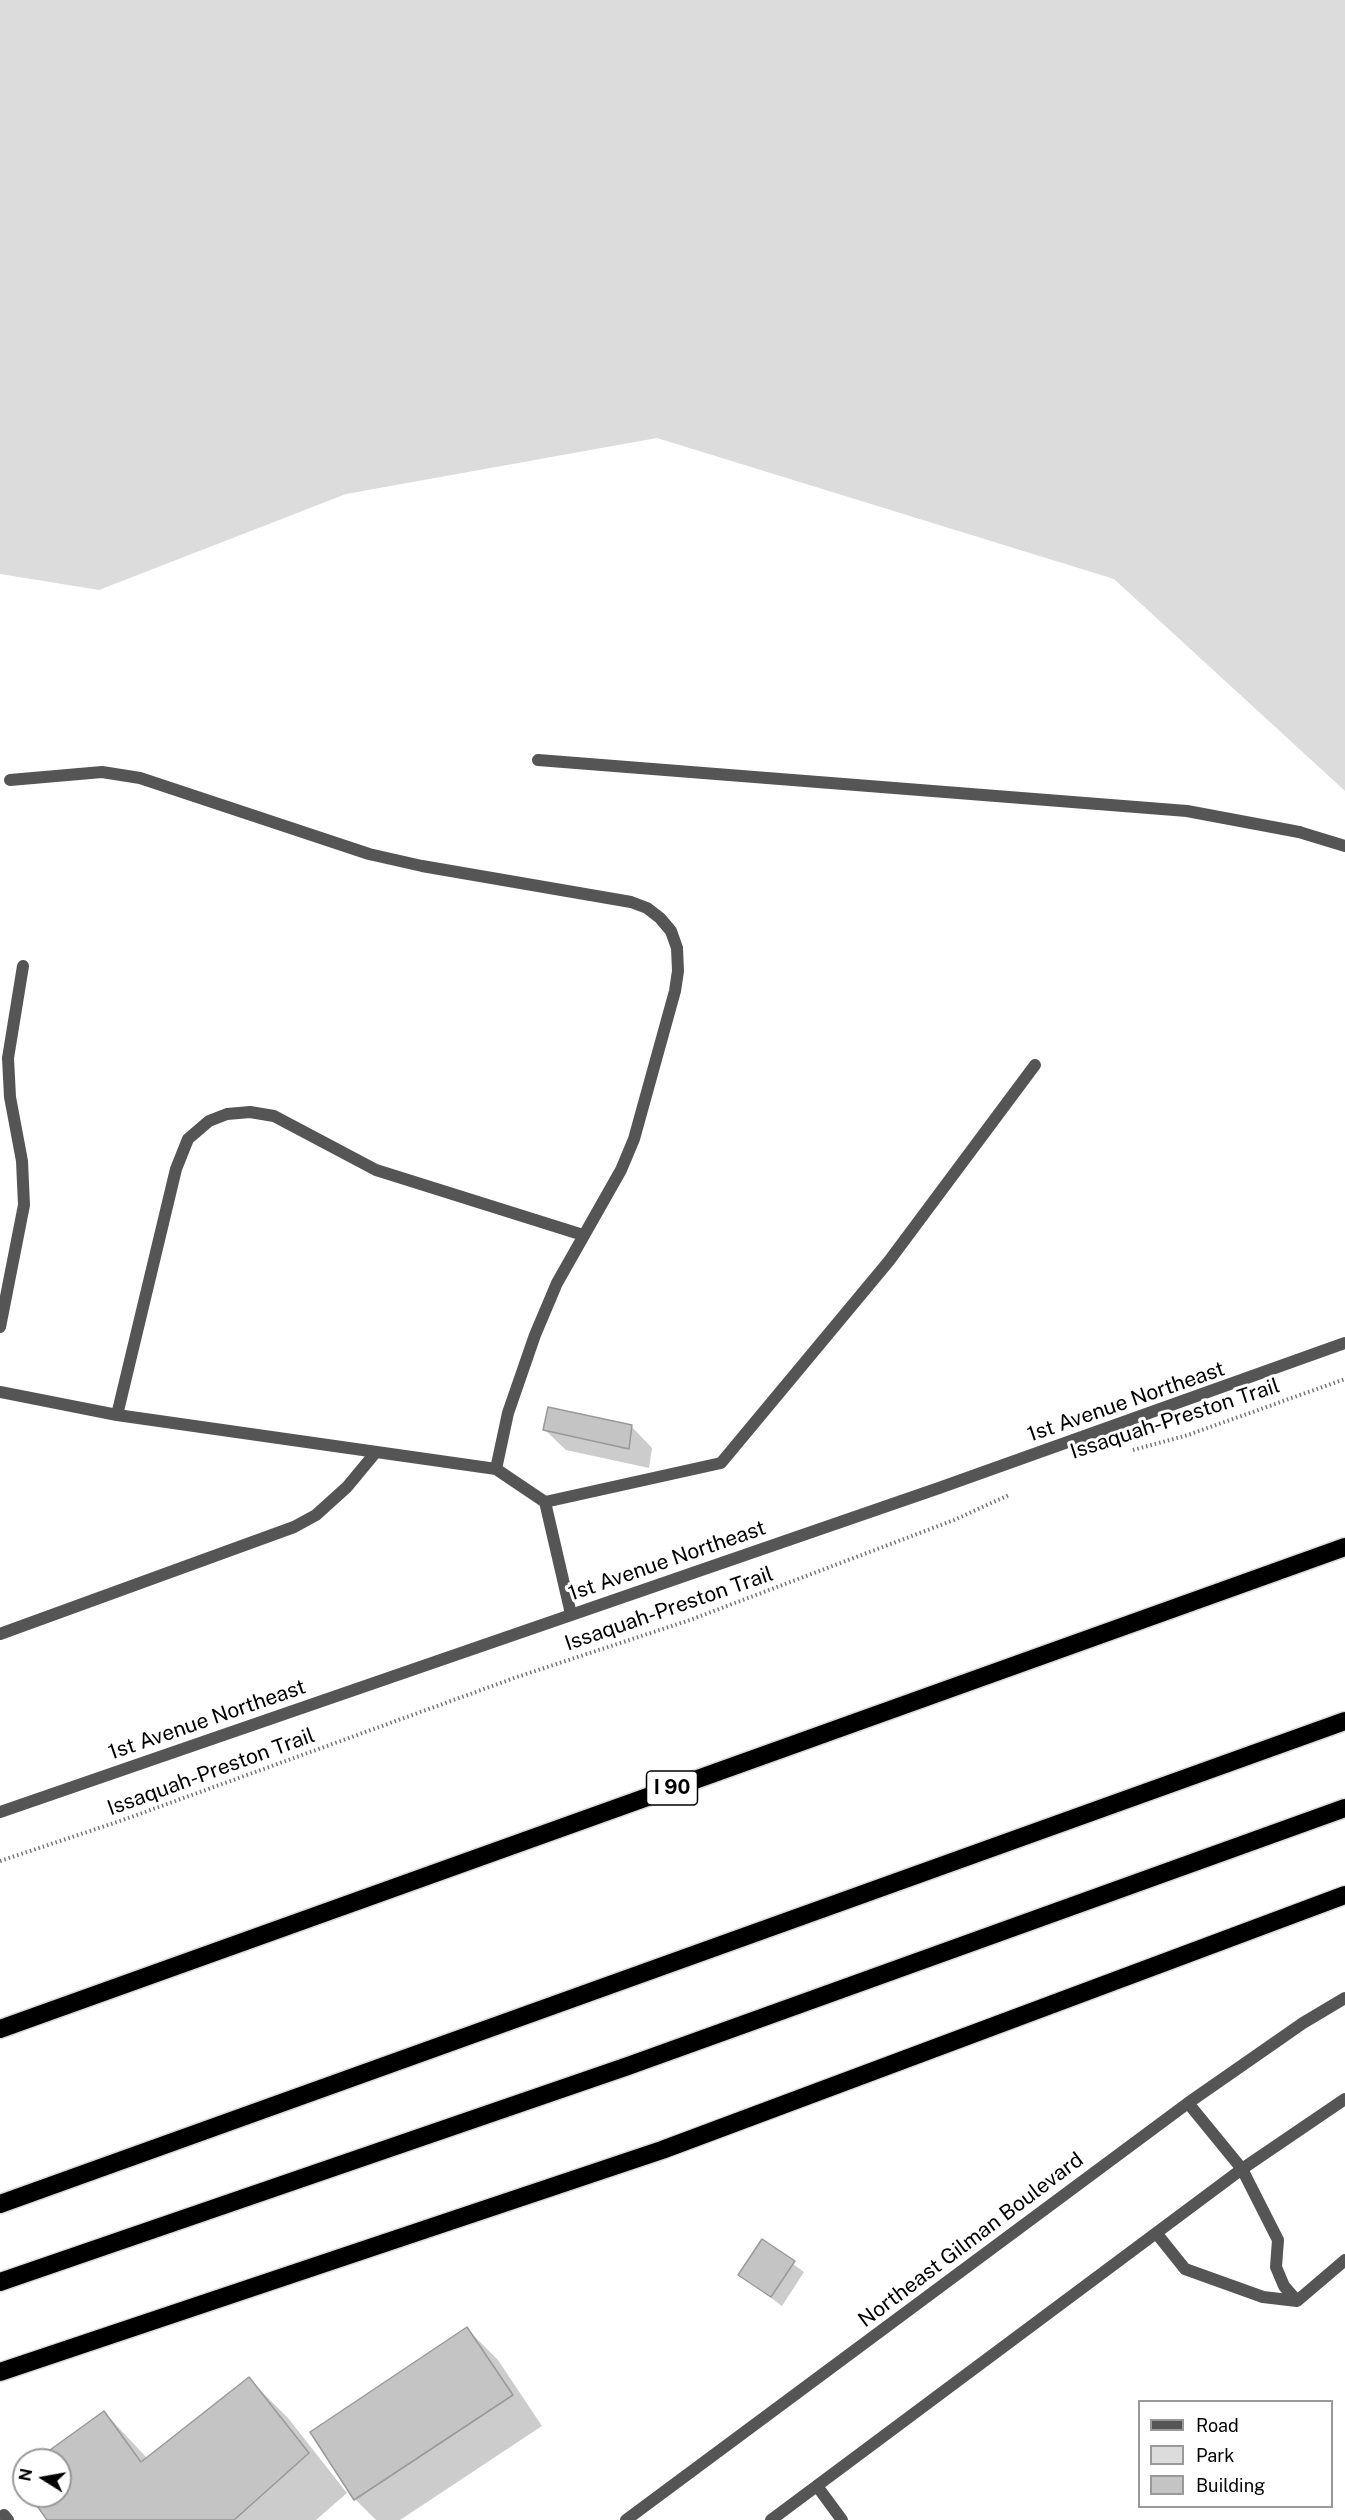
<!DOCTYPE html>
<html>
<head>
<meta charset="utf-8">
<style>
	body { margin:0 }
	#map { position:relative; width:1345px; height:2520px; overflow:hidden; background:#fff; font-family:"Public Sans",sans-serif }
	canvas { display:block }
	.legend { position:absolute; left:1138px; top:2400px; width:195px; height:108px; box-sizing:border-box; background:#fff; border:2px solid #999; margin:0; padding:8px 10px; list-style:none; font-size:18px; color:#000 }
	.legend li { display:flex; align-items:center; gap:12px; height:30px }
	.legend b { width:30px; border:2px solid #999 }
	.north { position:absolute; left:12px; top:2448px; width:60px; height:60px; box-sizing:border-box; background:#fff; border:2px solid #999; border-radius:50%; rotate:281deg; font-size:16px; font-weight:700; line-height:24px; text-align:center; color:#000 }
	.north::after { content:''; display:block; margin:auto; width:21px; height:27px; background:#000; clip-path:polygon(50% 0,100% 100%,50% 72%,0 100%) }
</style>
</head>
<body>
<div id="map">
<canvas width="1345" height="2520"></canvas>
<ul class="legend">
<li><b style="height:8px;background:#555"></b>Road</li>
<li><b style="height:16px;background:#dcdcdc"></b>Park</li>
<li><b style="height:16px;background:#c4c4c4"></b>Building</li>
</ul>
<div class="north">N</div>
</div>
<script>
const ctx = document.querySelector('canvas').getContext('2d');
ctx.lineJoin = 'round';
function fill(path, color) { ctx.fillStyle = color; ctx.fill(path, 'evenodd'); }
const poly = rows => new Path2D(rows.map(r => 'M' + r).join(''));
function stroke(path, color, width, dash) { ctx.strokeStyle = color; ctx.lineWidth = width; ctx.lineCap = dash ? 'butt' : 'round'; ctx.setLineDash(dash || []); ctx.stroke(path); }
function label(font, color, halo, rows, align = 'center') {
  ctx.font = font + ' "Public Sans",sans-serif'; ctx.lineWidth = 6; ctx.setLineDash([]); ctx.textBaseline = 'middle'; ctx.strokeStyle = halo; ctx.fillStyle = color; for (const [text, x, y, turn = 0] of rows) {
    ctx.save(); ctx.translate(x, y); ctx.rotate((+turn || 0) * Math.PI / 180); ctx.textAlign = isNaN(turn) ? turn : align; if (halo) ctx.strokeText(text, 0, 0); ctx.fillText(text, 0, 0); ctx.restore();
  }
}
fill(poly([
	[0,0,1345,0,1345,791,1114,579,657,438,346,494,99,590,0,574]
]), '#dcdcdc');
fill(poly([
	[632,1427,652,1448,649,1468,566,1450,545,1430],
	[762,2241,804,2272,782,2306,740,2275],
	[467,2329,498,2360,542,2426,400,2520,376,2520,355,2499],
	[249,2379,288,2418,347,2493,316,2520,49,2520,32,2496,60,2496,60,2460,38,2460,104,2412,148,2459],
	[24,2470,24,2485,17,2475]
]), '#0003');
const building = poly([
	[548,1407,632,1425,629,1449,543,1430,548,1407],
	[762,2239,795,2261,771,2297,738,2275,762,2239],
	[467,2327,513,2395,354,2500,310,2432,467,2327],
	[249,2377,309,2453,234,2520,47,2520,30,2496,60,2496,60,2460,36,2460,104,2411,141,2462,249,2377]
]);
fill(building, '#c4c4c4');
stroke(building, '#999', 1.5);
const motorway = poly([
	[0,2029,1345,1547],
	[0,2204,1345,1721],
	[0,2282,628,2066,1345,1808],
	[0,2372,662,2150,1345,1895]
]);
stroke(motorway, '#dbdbdb', 21);
stroke(poly([
	[1133,1450,1188,1435,1345,1379],
	[0,1861,123,1820,517,1677,690,1620,954,1520,1009,1495]
]), '#777', 4, [1.5, 3]);
stroke(poly([
	[538,760,1187,811,1299,832],
	[10,780,102,772,140,778,369,854,422,866,631,902,647,908,660,918,671,931,677,948,678,971,675,991,634,1139,621,1170,557,1283,535,1335,508,1413,496,1469],
	[0,1327,24,1205,22,1161,10,1097,8,1058,23,966],
	[0,1392,117,1415,176,1169,188,1139,209,1121,227,1114,250,1112,274,1116,376,1170,583,1235],
	[117,1415,496,1469,545,1502,571,1614],
	[545,1502,721,1463,889,1261,1035,1065],
	[0,1634,294,1527,316,1515,347,1487,376,1452],
	[1242,2169,1278,2240,1276,2267,1284,2286,1297,2301],
	[1157,2234,1185,2269,1263,2297,1297,2301,1345,2260],
	[817,2486,842,2520],
	[4,2515,8,2520]
]), '#555', 12);
stroke(poly([
	[1299,832,1345,846],
	[0,1812,939,1488,1345,1343]
]), '#555', 12);
stroke(poly([
	[1188,2103,1242,2169],
	[626,2520,1188,2103,1303,2023,1345,1998],
	[771,2520,1242,2169,1345,2099]
]), '#555', 12);
stroke(motorway, '#000', 18);
for (const [x, y, w] of [
	[672,1788,51]
]) { const box = new Path2D(); box.roundRect(x - w / 2, y - 17, w, 34, 4.5); ctx.fillStyle = '#fff'; ctx.fill(box); stroke(box, '#000', 1.5); }
label('bold 20px', '#000', null, [
	["I 90",672,1788]
]);
label('21px', '#000', '#fff', [
	["1st Avenue Northeast",1126,1402,-19],
	["Issaquah-Preston Trail",1175,1419,-18],
	["1st Avenue Northeast",667,1561,-19],
	["Issaquah-Preston Trail",669,1609,-19],
	["1st Avenue Northeast",207,1720,-19],
	["Issaquah-Preston Trail",211,1772,-20],
	["Northeast Gilman Boulevard",971,2240,-37]
]);
</script>
</body>
</html>
